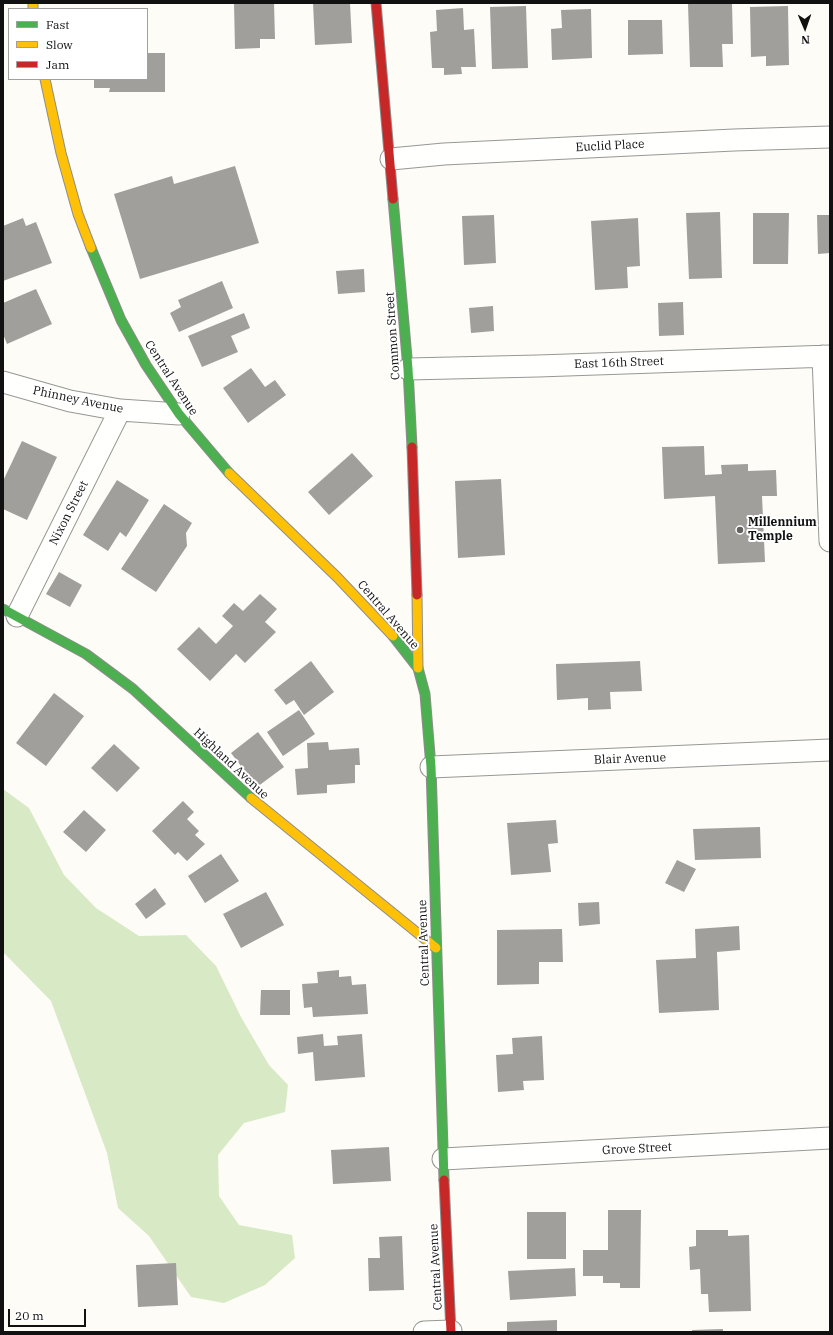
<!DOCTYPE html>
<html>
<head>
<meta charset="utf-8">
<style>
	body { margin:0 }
	#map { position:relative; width:833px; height:1335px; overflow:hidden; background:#fdfcf7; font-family:"IBM Plex Serif",serif }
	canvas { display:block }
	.frame { position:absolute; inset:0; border:4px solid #111; pointer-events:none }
	.legend { position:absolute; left:8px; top:8px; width:140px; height:72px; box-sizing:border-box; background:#fff; border:1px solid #a0a0a0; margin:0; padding:5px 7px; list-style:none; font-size:12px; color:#111 }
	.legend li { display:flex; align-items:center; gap:8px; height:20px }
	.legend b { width:20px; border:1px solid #a0a0a0 }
	.north { position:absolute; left:785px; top:8px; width:40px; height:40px; -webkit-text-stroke:3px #fff; paint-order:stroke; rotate:178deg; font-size:11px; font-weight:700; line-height:16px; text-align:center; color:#111 }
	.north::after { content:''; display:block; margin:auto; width:14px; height:18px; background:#111; clip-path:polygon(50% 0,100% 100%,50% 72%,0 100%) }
	.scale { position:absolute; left:8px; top:1309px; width:78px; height:18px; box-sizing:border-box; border:2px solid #111; border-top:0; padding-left:5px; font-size:12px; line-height:14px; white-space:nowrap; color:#111; -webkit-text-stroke:3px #fff; paint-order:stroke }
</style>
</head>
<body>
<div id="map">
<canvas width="833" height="1335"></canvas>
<div class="frame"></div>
<ul class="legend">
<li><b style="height:5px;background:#4caf50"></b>Fast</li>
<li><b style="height:5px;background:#ffc107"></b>Slow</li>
<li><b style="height:5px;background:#c62828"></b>Jam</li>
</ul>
<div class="north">N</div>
<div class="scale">20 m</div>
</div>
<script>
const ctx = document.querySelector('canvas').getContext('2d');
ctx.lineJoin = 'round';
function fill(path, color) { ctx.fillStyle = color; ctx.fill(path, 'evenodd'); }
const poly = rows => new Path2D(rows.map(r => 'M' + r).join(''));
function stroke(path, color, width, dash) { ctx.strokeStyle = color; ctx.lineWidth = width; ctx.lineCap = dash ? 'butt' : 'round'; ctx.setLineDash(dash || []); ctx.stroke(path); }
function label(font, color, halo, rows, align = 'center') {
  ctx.font = font + ' "IBM Plex Serif",serif'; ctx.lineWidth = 4; ctx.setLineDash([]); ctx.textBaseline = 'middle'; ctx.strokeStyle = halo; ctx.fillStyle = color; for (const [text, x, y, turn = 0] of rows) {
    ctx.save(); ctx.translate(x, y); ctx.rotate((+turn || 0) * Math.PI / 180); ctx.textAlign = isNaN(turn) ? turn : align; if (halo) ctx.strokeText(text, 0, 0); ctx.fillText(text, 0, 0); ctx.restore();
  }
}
fill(poly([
	[3,789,29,808,64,875,96,908,139,936,186,935,216,966,241,1017,269,1065,288,1085,285,1112,244,1123,218,1155,219,1196,239,1225,292,1235,295,1258,265,1285,224,1303,191,1297,149,1236,118,1208,107,1153,51,1001,3,952]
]), '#d8eac5');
fill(poly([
	[234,3,274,3,275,39,260,39,260,48,235,49],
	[313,3,350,3,352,43,315,45],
	[732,3,733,44,722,44,723,67,690,67,688,4],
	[526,6,528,68,492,69,490,7],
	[788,6,789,65,766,66,766,56,751,57,750,7],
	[463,8,464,30,474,29,476,67,461,67,462,74,444,75,444,68,432,68,430,32,437,31,436,10],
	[591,9,592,58,552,60,551,29,562,28,561,10],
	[628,20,662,20,663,54,628,55],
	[147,53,165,53,165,92,109,92,110,88,94,88,94,79,147,79],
	[235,166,259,243,140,279,114,194,172,176,174,184],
	[720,212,722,278,689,279,686,213],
	[753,213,789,213,788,264,753,264],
	[494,215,496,263,464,265,462,216],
	[817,215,830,215,830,253,818,254],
	[23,218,26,226,36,222,52,263,3,281,3,226],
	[638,218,640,266,627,267,628,288,595,290,591,221],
	[364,269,365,292,338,294,336,271],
	[222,281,233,308,179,332,170,313,181,307,178,300],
	[36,289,52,324,7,344,3,334,3,303],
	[683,302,684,335,659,336,658,303],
	[493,306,494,331,471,333,469,308],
	[244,313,250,328,231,336,238,352,202,367,188,336],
	[251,368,265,387,275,380,286,395,248,423,223,388],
	[22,441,57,457,27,520,3,509,3,481],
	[704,446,705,475,722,474,721,465,748,464,748,471,776,470,777,496,762,496,765,562,718,564,715,496,664,499,662,447],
	[352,453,373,476,329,515,308,492],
	[501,479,505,555,458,558,455,481],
	[117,480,149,500,126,537,120,532,108,551,83,535],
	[164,504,192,523,186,533,187,546,156,592,121,569],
	[59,572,82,585,70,607,46,594],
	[260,594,277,609,265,622,276,632,245,663,236,654,210,681,177,649,199,627,216,644,233,626,222,616,234,603,243,611],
	[311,661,334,692,304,715,294,700,286,705,274,690],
	[640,661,642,691,610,692,611,709,588,710,588,698,557,700,556,664],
	[54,693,84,716,46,766,16,743],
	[299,710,315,734,283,756,267,732],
	[258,732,284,767,257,787,231,753],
	[328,742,329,750,359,748,360,765,355,765,355,783,327,785,327,793,297,795,295,769,308,768,307,743],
	[114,744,140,768,117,792,91,768],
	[183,801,194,812,187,819,199,831,195,835,205,844,187,861,178,852,175,855,152,831],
	[84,810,106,830,86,852,63,832],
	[556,820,558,843,548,844,551,872,511,875,507,823],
	[760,827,761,858,695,860,693,829],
	[221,854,239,881,205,903,188,876],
	[677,860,696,869,684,892,665,883],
	[155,888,166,904,146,919,135,904],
	[266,892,284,925,241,948,223,914],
	[599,902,600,924,579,926,578,903],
	[739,926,740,950,717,952,719,1010,659,1013,656,960,696,958,695,929],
	[562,929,563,962,539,962,539,984,497,985,497,930],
	[339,970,339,977,351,976,352,985,366,984,368,1014,313,1017,312,1007,304,1008,302,984,318,983,317,972],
	[261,990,290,990,290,1015,260,1015],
	[323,1034,324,1046,338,1045,337,1036,362,1034,365,1077,315,1081,313,1052,298,1054,297,1037],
	[542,1036,544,1080,523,1081,524,1090,498,1092,496,1055,513,1054,512,1038],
	[389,1147,391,1181,333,1184,331,1150],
	[608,1210,641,1210,640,1288,620,1288,620,1283,603,1283,603,1276,583,1276,583,1250,608,1250],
	[527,1212,566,1212,566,1259,527,1259],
	[696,1230,728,1230,728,1236,749,1235,751,1311,709,1312,708,1294,701,1294,700,1269,690,1270,689,1247,696,1246],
	[402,1236,404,1290,369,1291,368,1258,380,1258,379,1237],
	[176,1263,178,1305,138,1307,136,1265],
	[575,1268,576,1296,510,1300,508,1271],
	[557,1320,557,1332,507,1332,507,1322],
	[723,1329,723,1332,692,1332,692,1330]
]), '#a19f9c');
const street = poly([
	[391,159,444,154,734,140,830,137],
	[823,356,830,541],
	[408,369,538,366,830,356],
	[3,382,70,401,120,410,179,414],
	[17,616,120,410],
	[431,767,830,750],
	[443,1159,830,1138],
	[424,1332,451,1331]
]);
const fast = poly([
	[393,199,408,369,412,447],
	[91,248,121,320,146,365,179,414,229,473],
	[3,609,86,654,133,689,251,798],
	[393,636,418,668,425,694,431,767,444,1180]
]);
const slow = poly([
	[33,3,33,9],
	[45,79,61,153,78,214,91,248],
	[229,473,337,577,393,636],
	[417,595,418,668],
	[251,798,436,948]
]);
const jam = poly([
	[376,3,393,199],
	[412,447,417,595],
	[444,1180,451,1332]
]);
stroke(street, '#979795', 23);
stroke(fast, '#8e8d8b', 11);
stroke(slow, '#8e8d8b', 11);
stroke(jam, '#8e8d8b', 11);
stroke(street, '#fffffe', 21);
stroke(fast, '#4caf50', 9);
stroke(slow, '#ffc107', 9);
stroke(jam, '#c62828', 9);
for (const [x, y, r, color] of [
	[740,530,4,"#646362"]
]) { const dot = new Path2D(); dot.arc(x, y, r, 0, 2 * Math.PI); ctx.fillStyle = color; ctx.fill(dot); stroke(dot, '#fff', 1.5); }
label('12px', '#111', '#fff', [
	["Euclid Place",610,146,-3],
	["Common Street",393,336,-94],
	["East 16th Street",619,363,-2],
	["Central Avenue",171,378,57],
	["Phinney Avenue",78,400,12],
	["Nixon Street",69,513,-63],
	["Central Avenue",388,615,49],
	["Blair Avenue",630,759,-2],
	["Highland Avenue",231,764,43],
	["Central Avenue",424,943,-92],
	["Grove Street",637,1149,-3],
	["Central Avenue",436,1267,-93]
]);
label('bold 12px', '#111', '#fff', [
	["Millennium",748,523],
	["Temple",748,537]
], 'left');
</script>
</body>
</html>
